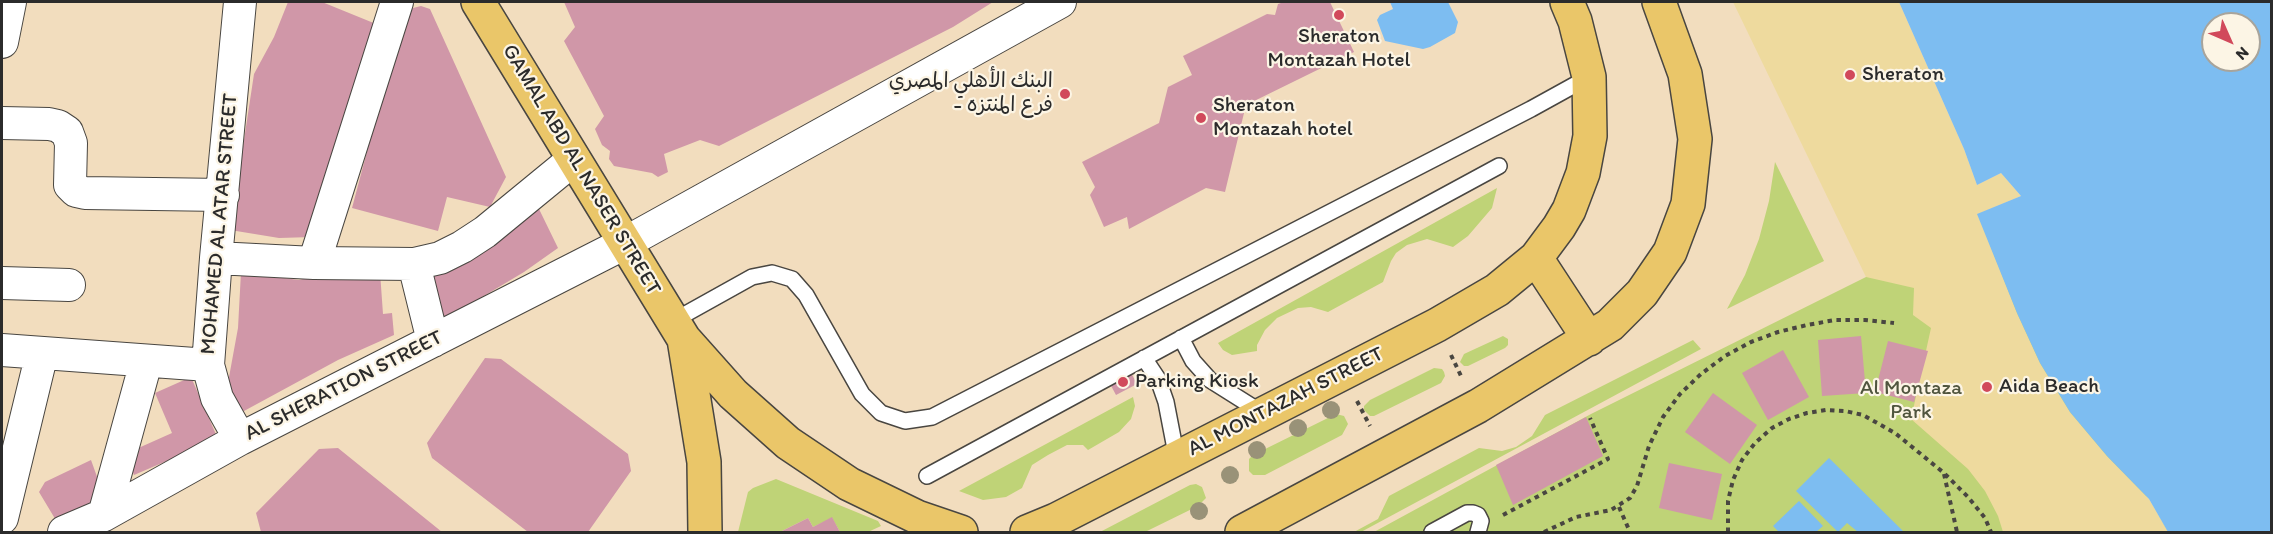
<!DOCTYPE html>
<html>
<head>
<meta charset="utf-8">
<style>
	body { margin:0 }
	#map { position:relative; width:2273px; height:534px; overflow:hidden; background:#f2ddbe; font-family:Itim,sans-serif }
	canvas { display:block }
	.frame { position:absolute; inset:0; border:3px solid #2b2b2b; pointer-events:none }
	.north { position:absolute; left:2201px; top:12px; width:60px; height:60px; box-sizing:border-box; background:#fcf5e5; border:2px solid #a8a49b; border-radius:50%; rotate:135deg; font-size:16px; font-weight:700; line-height:24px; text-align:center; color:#2b2b2b }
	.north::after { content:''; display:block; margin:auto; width:21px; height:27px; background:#d1495b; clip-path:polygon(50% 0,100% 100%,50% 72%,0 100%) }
</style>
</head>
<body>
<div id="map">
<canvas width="2273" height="534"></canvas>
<div class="frame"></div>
<div class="north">N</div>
</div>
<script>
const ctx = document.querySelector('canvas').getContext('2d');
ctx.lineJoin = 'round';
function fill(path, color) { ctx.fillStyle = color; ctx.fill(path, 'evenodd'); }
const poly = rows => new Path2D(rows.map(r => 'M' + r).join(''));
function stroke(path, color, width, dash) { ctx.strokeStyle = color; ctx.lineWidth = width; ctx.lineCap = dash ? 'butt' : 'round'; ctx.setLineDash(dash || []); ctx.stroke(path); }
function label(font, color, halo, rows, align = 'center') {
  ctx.font = font + ' Itim,"Playpen Sans Arabic",sans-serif'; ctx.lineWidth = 4.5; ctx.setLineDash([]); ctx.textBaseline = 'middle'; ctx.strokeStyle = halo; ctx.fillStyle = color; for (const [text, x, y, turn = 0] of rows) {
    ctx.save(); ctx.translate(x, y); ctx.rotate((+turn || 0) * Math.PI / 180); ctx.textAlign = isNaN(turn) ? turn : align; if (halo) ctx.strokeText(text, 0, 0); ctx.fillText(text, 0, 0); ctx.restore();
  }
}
fill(poly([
	[1775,162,1824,261,1727,309,1745,275,1759,239,1769,201],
	[1497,188,1492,208,1468,236,1453,247,1427,239,1407,245,1396,253,1391,261,1383,282,1328,312,1311,307,1298,308,1277,318,1265,330,1257,345,1257,351,1232,355,1223,350,1218,343],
	[1977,214,2168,532,1374,532,1591,414,1866,277],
	[1503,336,1508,339,1508,345,1505,348,1468,366,1464,366,1460,362,1464,354],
	[1693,340,1701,349,1361,532,1354,532,1378,519,1389,496,1479,448,1502,451,1516,447,1532,436,1545,415],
	[1434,368,1442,369,1444,372,1445,376,1441,383,1374,416,1370,416,1364,410,1364,406,1370,400],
	[1133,397,1135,406,1131,419,1119,432,1088,450,1083,445,1067,445,1048,455,1032,465,1022,488,1006,497,983,500,959,491],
	[1336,414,1344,416,1348,424,1342,435,1265,475,1253,475,1249,471,1249,459,1253,455],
	[776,479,878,521,881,526,868,532,840,532,832,518,813,527,808,518,780,532,738,532,748,492,753,488],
	[1196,484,1202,487,1206,498,1198,506,1145,532,1100,532,1190,485]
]), '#bfd377');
fill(poly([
	[1733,2,1899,2,1964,149,1977,185,2001,173,2021,196,1978,214,2017,313,2040,363,2070,412,2107,456,2149,499,2168,532,2003,532,1998,516,1985,491,1968,469,1911,419,1931,328,1913,315,1914,288,1866,277]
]), '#eeda9e');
fill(poly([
	[1390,2,1448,2,1458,22,1455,33,1430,47,1423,49,1385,41,1377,20,1380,15,1393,9],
	[1899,2,2271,2,2271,532,2168,532,2149,499,2107,456,2070,412,2040,363,2017,313,1977,214,2021,196,2001,173,1977,185,1964,149],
	[2213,24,2249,24,2249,60,2213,60],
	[1829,458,1904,532,1858,532,1847,523,1838,532,1796,491],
	[1799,501,1823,526,1816,532,1779,532,1773,526]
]), '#7dbdf1');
fill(poly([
	[288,2,322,2,381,26,312,237,279,238,224,229,239,173,254,74,274,37],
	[564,2,993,2,953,27,719,146,700,140,664,154,668,172,658,177,652,173,614,166,609,159,610,151,602,145,595,129,604,116,564,41,575,27],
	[1284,2,1330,2,1354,52,1242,107,1244,113,1225,192,1206,188,1129,229,1127,217,1104,227,1090,195,1095,187,1082,162,1159,123,1168,87,1192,75,1183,56,1267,14,1275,15,1278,4],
	[421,6,430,9,506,177,490,207,447,197,438,231,352,208,399,31,413,8],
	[539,209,558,248,524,272,442,321,431,273,492,240],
	[241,272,299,280,328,273,380,272,383,314,392,313,394,335,338,360,244,411,225,399,238,328],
	[1861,336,1866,393,1822,396,1818,340],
	[1888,341,1928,351,1914,402,1875,392],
	[1783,350,1809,397,1768,420,1742,373],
	[485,358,501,359,628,454,631,471,588,532,528,532,432,458,427,443],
	[1129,369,1137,384,1116,395,1108,380],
	[191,377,218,439,134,475,125,454,172,433,155,393],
	[1713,393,1757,425,1730,464,1685,432],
	[1586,417,1603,456,1513,505,1496,465],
	[338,448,442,532,261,532,256,513,319,449],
	[91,460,105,499,57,522,39,492,45,482],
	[1669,463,1722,474,1712,520,1659,508],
	[832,517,840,532,780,532,808,518,813,527]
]), '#d097a8');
const service = poly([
	[673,321,752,277,772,273,792,279,806,295,862,394,881,413,905,421,932,417,1531,109,1589,77],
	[1181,338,1193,361,1210,380,1264,414],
	[1144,358,1158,379,1166,402,1177,459],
	[927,476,1499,166],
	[1432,532,1467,513,1473,513,1478,515,1481,521,1478,532]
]);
const minor = poly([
	[2,42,10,2],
	[2,123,49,124,58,126,67,132,71,143,70,185,76,191,85,193,223,195],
	[216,258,314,263,414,264,440,258,462,247,485,232,574,159],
	[314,263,397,2],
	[414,264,433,341],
	[2,283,69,285],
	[2,350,208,365],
	[240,439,217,398,208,365,216,258,240,2],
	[104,515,146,362],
	[2,518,42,353],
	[64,532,104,515,240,439,625,243,1060,2]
]);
const primary = poly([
	[478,2,684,339,733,394,788,443,849,484,917,517,961,532],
	[684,339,704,462,705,532]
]);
const trunk = poly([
	[1536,258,1589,339],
	[1027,532,1056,520,1437,325,1497,290,1536,258,1559,227,1569,210,1583,173,1590,136,1589,77,1575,21,1567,2],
	[1242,532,1478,406,1610,325,1642,293,1670,252,1688,204,1695,139,1685,74,1659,2]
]);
stroke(service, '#494641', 18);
stroke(minor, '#494641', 34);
stroke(primary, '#494641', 36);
stroke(trunk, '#494641', 36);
stroke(poly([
	[1451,355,1462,378],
	[1357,401,1370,426],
	[1944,474,1957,532],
	[1619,507,1630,532],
	[1503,515,1608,459,1590,418],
	[1544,532,1576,517,1611,510,1630,498,1637,486,1649,446,1663,417,1680,394,1701,374,1725,356,1751,342,1778,332,1807,325,1835,320,1865,320,1894,323],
	[1728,532,1728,501,1733,480,1742,460,1755,443,1772,428,1789,419,1807,413,1826,410,1845,411,1863,415,1895,433,1944,473,1968,497,1985,518,1991,532]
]), '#494641', 4, [4.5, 4.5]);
stroke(service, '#fff', 15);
stroke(minor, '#fff', 32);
stroke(primary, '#eac669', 33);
stroke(trunk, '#eac669', 33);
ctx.fillStyle = '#999278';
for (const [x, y] of [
	[1331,410],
	[1298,428],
	[1257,450],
	[1230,475],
	[1199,511]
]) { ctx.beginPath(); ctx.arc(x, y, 9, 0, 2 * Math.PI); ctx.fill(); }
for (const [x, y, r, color] of [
	[1339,15,6,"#d1495b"],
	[1850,75,6,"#d1495b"],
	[1065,94,6,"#d1495b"],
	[1201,118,6,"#d1495b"],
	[1123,382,6,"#d1495b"],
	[1987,387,6,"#d1495b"]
]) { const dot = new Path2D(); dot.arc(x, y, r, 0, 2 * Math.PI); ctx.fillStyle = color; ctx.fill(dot); stroke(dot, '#fcf5e5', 2); }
label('21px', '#2b2b2b', '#fcf5e5', [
	["Sheraton",1339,37,"center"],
	["Montazah Hotel",1339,61,"center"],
	["Sheraton",1862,75],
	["البنك الأهلي المصري",1053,82,"right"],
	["- فرع المنتزه",1053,106,"right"],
	["Sheraton",1213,106],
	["Montazah hotel",1213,130],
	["Parking Kiosk",1135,382],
	["Aida Beach",1999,387]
], 'left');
label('21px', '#2b2b2b', '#fcf5e5', [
	["GAMAL ABD AL NASER STREET",581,170,59],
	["MOHAMED AL ATAR STREET",220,224,-85],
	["AL SHERATION STREET",344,386,-27],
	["AL MONTAZAH STREET",1286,402,-27]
]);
label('21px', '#50553e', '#fcf5e5', [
	["Al Montaza",1911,389],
	["Park",1911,413]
]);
</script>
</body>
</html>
